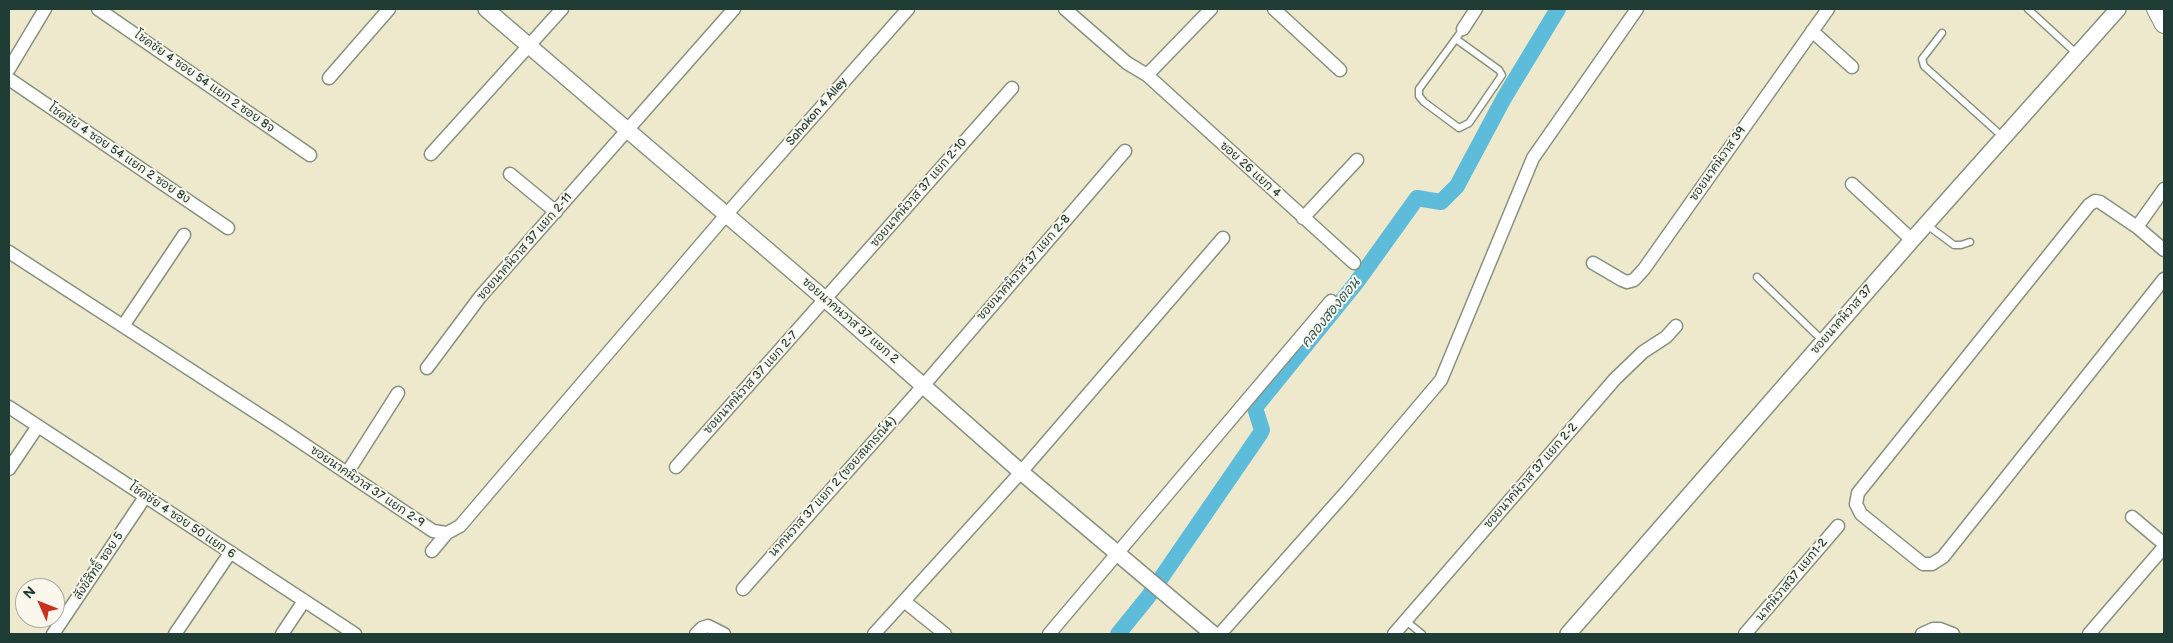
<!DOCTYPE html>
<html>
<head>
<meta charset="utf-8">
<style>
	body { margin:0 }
	#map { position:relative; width:2173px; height:643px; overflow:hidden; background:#eee8cc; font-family:"Balsamiq Sans",sans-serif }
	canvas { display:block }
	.frame { position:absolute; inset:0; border:10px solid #1f3d34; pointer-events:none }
	.north { position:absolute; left:15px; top:578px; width:50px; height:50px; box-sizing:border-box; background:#fbf7ec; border:1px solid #a3ada2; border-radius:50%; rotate:314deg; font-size:14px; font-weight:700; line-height:20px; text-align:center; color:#1f3d34 }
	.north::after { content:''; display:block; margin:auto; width:18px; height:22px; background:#c8321e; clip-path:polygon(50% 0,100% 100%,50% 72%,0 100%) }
</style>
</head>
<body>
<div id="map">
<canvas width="2173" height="643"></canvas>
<div class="frame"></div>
<div class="north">N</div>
</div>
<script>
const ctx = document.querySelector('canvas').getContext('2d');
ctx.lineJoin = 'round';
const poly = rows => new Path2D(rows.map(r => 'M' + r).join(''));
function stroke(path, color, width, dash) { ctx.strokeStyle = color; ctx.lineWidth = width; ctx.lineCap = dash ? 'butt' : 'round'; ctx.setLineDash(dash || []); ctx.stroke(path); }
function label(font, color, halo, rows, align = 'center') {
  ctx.font = font + ' "Balsamiq Sans","Playpen Sans Thai",sans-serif'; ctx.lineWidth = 4; ctx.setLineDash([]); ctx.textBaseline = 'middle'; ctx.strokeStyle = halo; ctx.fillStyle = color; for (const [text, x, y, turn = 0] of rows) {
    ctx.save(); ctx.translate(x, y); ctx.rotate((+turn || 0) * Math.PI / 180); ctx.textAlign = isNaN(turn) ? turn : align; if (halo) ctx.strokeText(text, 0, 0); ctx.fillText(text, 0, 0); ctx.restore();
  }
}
stroke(poly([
	[1118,634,1148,597,1260,434,1262,430,1255,408,1258,404,1356,283,1417,198,1441,202,1457,186,1504,98,1558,9]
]), '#5cbcda', 16);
const service = poly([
	[2028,9,2077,54],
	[1942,33,1922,59,1924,66,2003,137],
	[1456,39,1499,70,1502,75,1469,123,1459,128,1424,102,1419,96,1419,89,1463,29],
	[1927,225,1954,245,1961,245,1970,242],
	[1757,277,1823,341],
	[1406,621,1422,634]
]);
const minor = poly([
	[98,9,310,155],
	[1065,9,1127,63,1147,75,1354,263],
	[1274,9,1340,70],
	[1463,29,1476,9],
	[1812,31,1852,67],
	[9,69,45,9],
	[1147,75,1211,9],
	[329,78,389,9],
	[9,79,228,228],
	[431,154,562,9],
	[510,174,556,212],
	[1852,184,1912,240],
	[1303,218,1357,160],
	[2137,227,2164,189],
	[2164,250,2137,227,2100,202,2095,201,2089,205,1858,493,1856,504,1861,514,1923,564,1932,564,1943,557,2164,279],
	[9,252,280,428,433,531,447,533,460,526,726,215,908,9],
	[1593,263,1622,280,1627,282,1634,280,1644,269,1828,9],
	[123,326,184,235],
	[427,368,480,297,734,9],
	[9,407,355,634],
	[676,467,1012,88],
	[9,469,38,426],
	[347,473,398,393],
	[2132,517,2164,544],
	[432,551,447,533],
	[743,589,923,386,1125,151],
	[904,601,945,634],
	[53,634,145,497],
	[175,634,230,553],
	[282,634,304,601],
	[696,634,702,628,708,626,724,634],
	[874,634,1021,472,1223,238],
	[1049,634,1331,301],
	[1220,634,1347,491,1441,380,1533,158,1637,9],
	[1394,634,1615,379,1643,352,1666,337,1676,326],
	[1745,634,1838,526],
	[1922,634,1933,629,1940,629,1953,634],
	[2089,634,2164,547]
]);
const tertiary = poly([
	[486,9,826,300,1021,472,1213,634],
	[1568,634,1912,240,2118,9]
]);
const secondary = poly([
	[2156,9,2164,24]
]);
stroke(service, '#869280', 9);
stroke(minor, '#869280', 15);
stroke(tertiary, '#869280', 18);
stroke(secondary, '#869280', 20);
stroke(service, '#fff', 6);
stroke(minor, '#fff', 12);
stroke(tertiary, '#fff', 15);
stroke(secondary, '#fff', 18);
label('12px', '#1f3d34', '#fbf7ec', [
	["โชคชัย 4 ซอย 54 แยก 2 ซอย 8จ",204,82,35],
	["Sahakon 4 Alley",817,112,-49],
	["โชคชัย 4 ซอย 54 แยก 2 ซอย 8ง",119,154,34],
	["ซอยนาคนิวาส 39",1718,164,-55],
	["ซอย 26 แยก 4",1250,170,42],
	["ซอยนาคนิวาส 37 แยก 2-10",919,193,-49],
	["ซอยนาคนิวาส 37 แยก 2-11",525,247,-49],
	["ซอยนาคนิวาส 37 แยก 2-8",1024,268,-49],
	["ซอยนาคนิวาส 37",1842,320,-49],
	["ซอยนาคนวาส 37 แยก 2",850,321,41],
	["ซอยนาคนิวาส 37 แยก 2-7",751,383,-48],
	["ซอยนาคนิวาส 37 แยก 2-2",1531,476,-49],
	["ซอยนาคนิวาส 37 แยก 2-9",367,487,34],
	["นาคนวาส 37 แยก 2 (ซอยสหกรณ์4)",833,487,-48],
	["โชคชัย 4 ซอย 50 แยก 6",182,521,34],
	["สังข์สิทธิ์ ซอย 5",99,566,-56],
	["นาคนิวาส37 แยก1-2",1792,580,-50]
]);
label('italic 14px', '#2e5d5e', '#fbf7ec', [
	["คลองสองตอน",1331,313,-51]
]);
</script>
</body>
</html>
